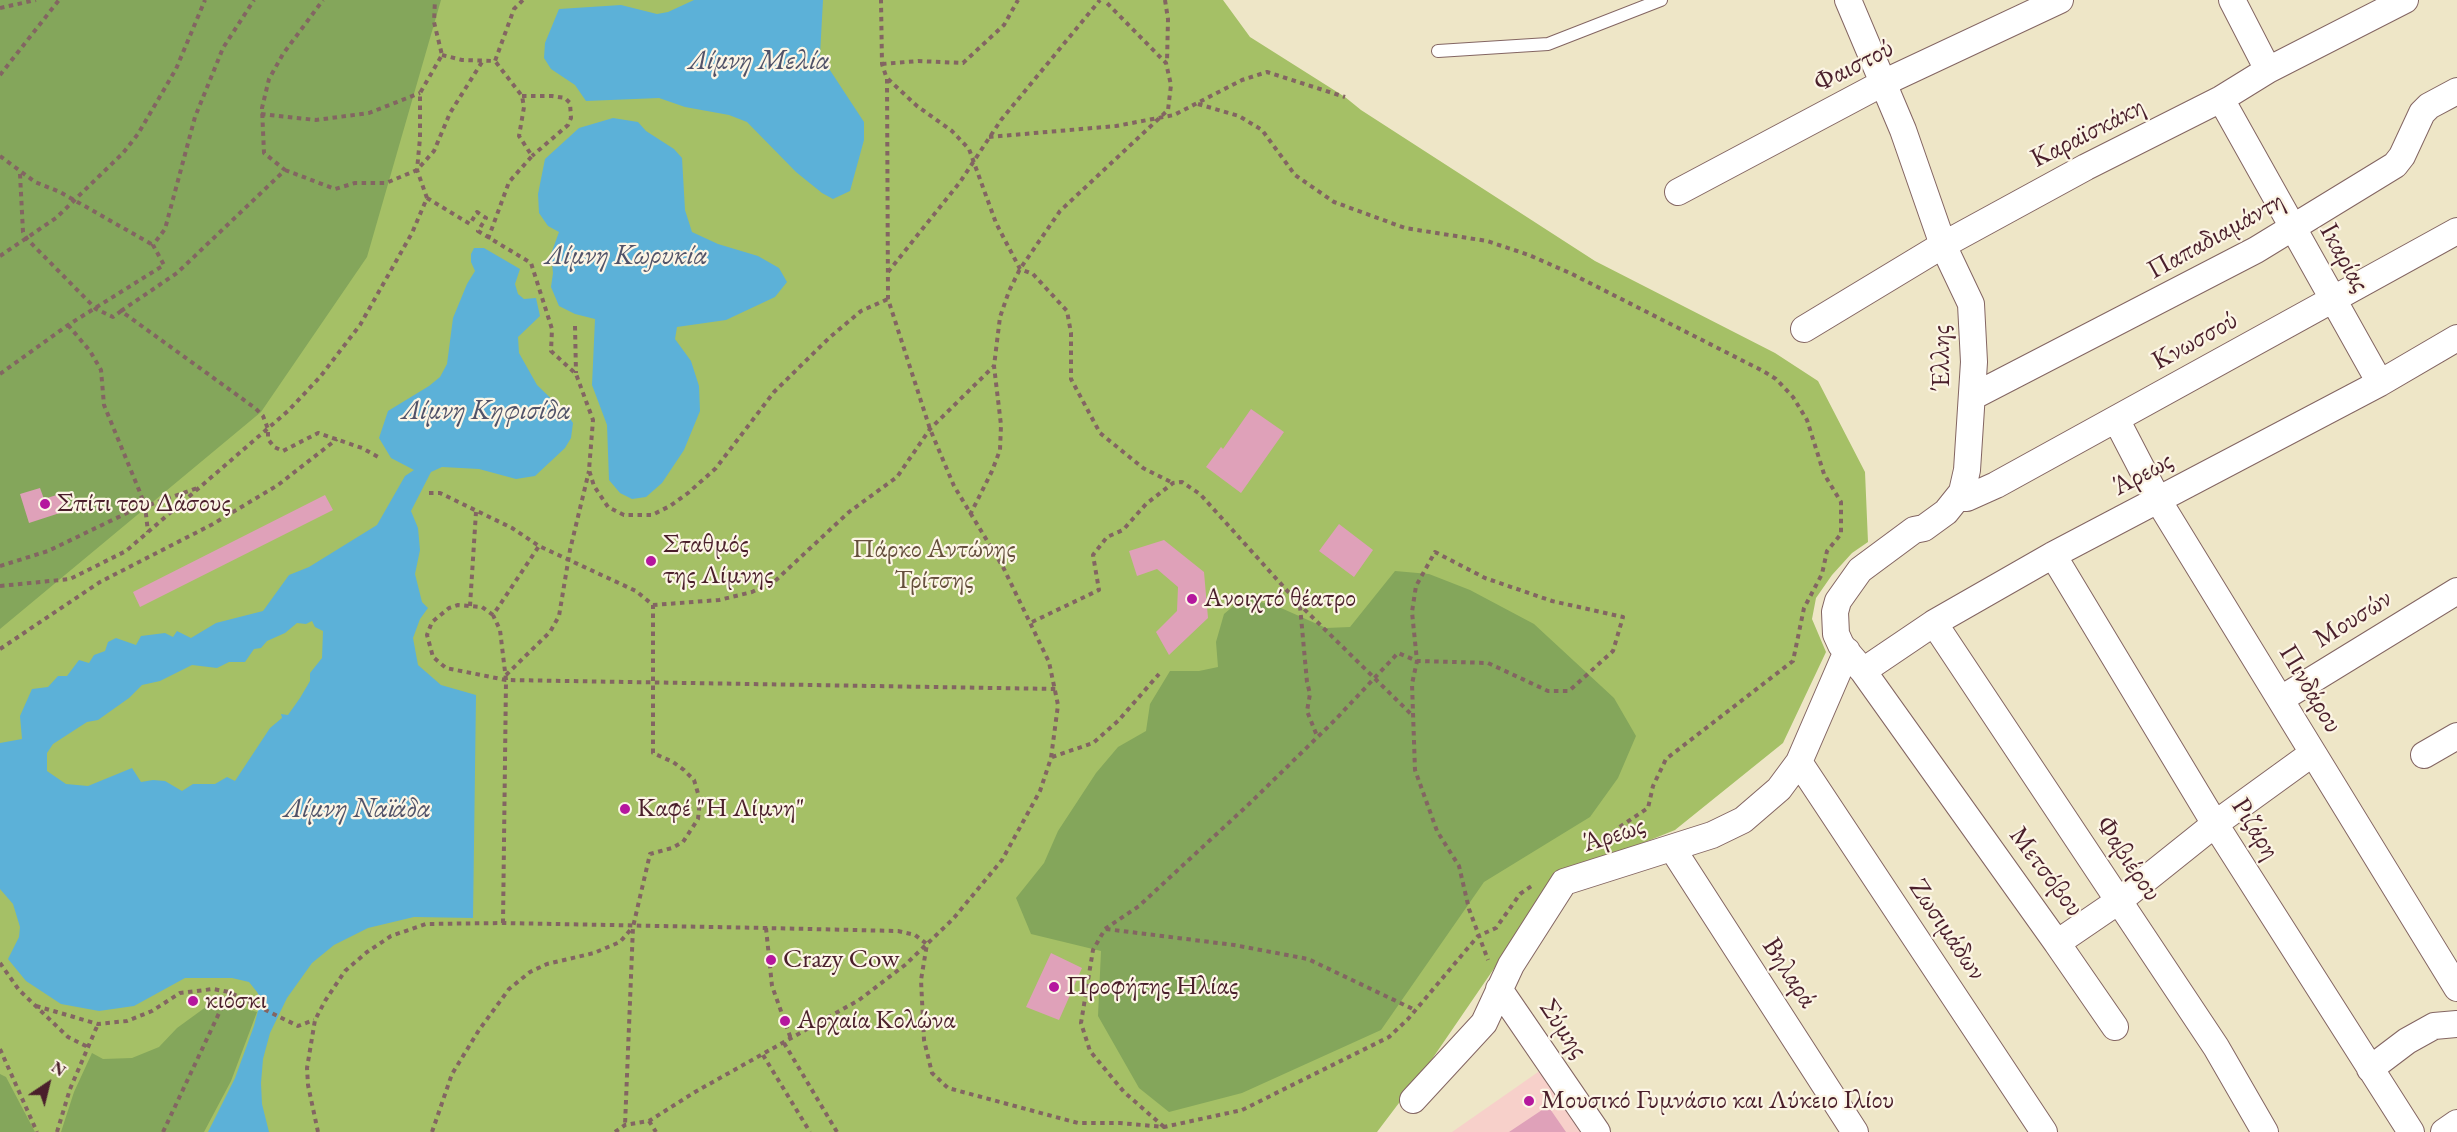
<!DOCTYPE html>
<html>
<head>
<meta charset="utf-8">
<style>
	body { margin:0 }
	#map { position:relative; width:2457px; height:1132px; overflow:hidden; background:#eee6c7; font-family:"EB Garamond",serif }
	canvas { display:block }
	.north { position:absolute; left:18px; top:1054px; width:60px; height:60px; -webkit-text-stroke:4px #fcf5e5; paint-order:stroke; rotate:35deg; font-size:16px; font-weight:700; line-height:24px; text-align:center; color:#4a1f2b }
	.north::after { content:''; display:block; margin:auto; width:21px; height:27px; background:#4a1f2b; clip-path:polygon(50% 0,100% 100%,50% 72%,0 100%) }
</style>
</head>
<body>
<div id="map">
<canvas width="2457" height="1132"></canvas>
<div class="north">N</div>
</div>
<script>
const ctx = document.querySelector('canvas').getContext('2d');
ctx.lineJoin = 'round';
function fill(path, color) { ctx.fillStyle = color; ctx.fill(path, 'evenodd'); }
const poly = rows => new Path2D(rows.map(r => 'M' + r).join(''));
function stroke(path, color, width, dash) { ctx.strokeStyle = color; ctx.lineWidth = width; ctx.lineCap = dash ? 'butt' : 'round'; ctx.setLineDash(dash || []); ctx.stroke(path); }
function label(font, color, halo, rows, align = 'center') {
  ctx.font = font + ' "EB Garamond",serif'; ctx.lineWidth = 4.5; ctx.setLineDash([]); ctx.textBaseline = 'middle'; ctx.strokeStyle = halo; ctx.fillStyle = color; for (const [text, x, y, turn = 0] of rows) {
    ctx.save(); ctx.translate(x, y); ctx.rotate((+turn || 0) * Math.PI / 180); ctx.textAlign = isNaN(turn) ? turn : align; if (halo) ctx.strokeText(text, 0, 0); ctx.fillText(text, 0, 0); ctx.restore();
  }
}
fill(poly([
	[1541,1070,1583,1132,1452,1132]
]), '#f7d0ca');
fill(poly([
	[0,0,1223,0,1250,37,1345,97,1361,110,1595,261,1775,353,1818,381,1865,472,1868,542,1852,553,1832,575,1816,598,1812,619,1826,652,1783,743,1675,830,1556,878,1430,1062,1377,1132,0,1132]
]), '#a5c066');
fill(poly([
	[0,0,441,0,367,257,261,412,0,629],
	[1395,571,1429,574,1470,590,1534,624,1614,698,1636,736,1618,778,1590,817,1484,882,1381,1030,1242,1093,1169,1112,1139,1088,1098,1016,1101,951,1031,934,1016,898,1044,863,1058,831,1096,773,1118,747,1146,731,1150,704,1170,671,1199,671,1218,667,1216,642,1224,614,1244,597,1281,608,1326,628,1350,627],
	[210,1004,227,1009,233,1005,257,1012,231,1081,204,1132,61,1132,74,1092,92,1053,103,1059,132,1058,159,1047,177,1028],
	[0,1074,6,1077,35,1132,0,1132]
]), '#84a65b');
fill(poly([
	[694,0,823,0,820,55,864,122,864,140,850,191,833,199,822,193,796,172,747,122,729,115,685,107,659,98,586,101,575,85,551,69,544,58,545,43,559,9,621,5,657,14,668,12],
	[613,118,638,122,646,131,674,149,682,158,685,210,692,232,718,244,758,256,779,268,787,282,775,297,726,320,677,327,675,339,691,361,699,386,700,411,684,450,662,483,646,497,632,499,620,493,609,480,607,425,592,385,595,319,575,314,559,306,551,287,553,273,551,254,559,232,548,226,539,213,538,194,545,159,579,128],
	[474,248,484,248,520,269,515,284,518,294,524,299,536,298,540,316,518,337,519,353,537,385,566,413,573,423,571,438,565,448,535,476,516,479,479,469,442,467,431,472,411,511,418,528,420,550,415,574,422,602,428,608,420,619,413,638,418,665,441,685,476,695,473,918,414,917,368,928,334,945,312,963,287,998,270,1033,263,1059,261,1083,262,1104,269,1132,208,1132,235,1078,254,1026,261,999,257,992,249,982,232,978,185,978,134,1006,99,1011,61,1004,26,981,8,959,19,937,20,927,13,904,0,889,0,743,22,739,20,716,32,689,48,687,58,676,67,676,79,660,89,663,94,655,105,651,108,642,116,638,136,645,141,636,165,633,173,637,177,631,191,638,216,623,263,611,289,575,309,567,377,525,405,476,414,470,391,458,379,438,388,411,429,386,440,377,447,364,453,318,467,284,475,271,471,262,471,254],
	[312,621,315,627,323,631,322,658,310,673,310,681,300,698,288,715,281,714,282,718,270,728,235,781,227,777,215,784,193,784,182,791,165,781,153,780,141,782,132,768,88,786,66,784,47,771,47,753,53,744,87,722,98,720,129,698,142,685,160,681,192,665,217,668,229,662,245,662,254,649,261,648,267,641,285,633,297,623,306,624]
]), '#5cb1d8');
fill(poly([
	[1251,409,1284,432,1241,493,1206,467,1221,447,1223,449],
	[40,488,44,499,63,493,69,510,29,523,20,494],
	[325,495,333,510,140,607,133,592],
	[1339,524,1373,550,1354,577,1319,551],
	[1164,540,1204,572,1208,618,1169,655,1156,632,1177,611,1178,587,1157,569,1137,576,1129,551],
	[1051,953,1082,968,1059,1020,1026,1007],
	[1548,1106,1566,1132,1509,1132]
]), '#dfa1b9');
const service = poly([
	[1438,51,1548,44,1661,0]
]);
const minor = poly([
	[1848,0,1903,130,1943,245,1971,304,1974,362,1967,470,1962,492,1946,512,1924,528,1914,530,1860,570,1838,601,1835,612,1836,634,1841,645,1863,671,2057,943,2120,900,2215,824,2313,753],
	[2232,0,2268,70],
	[2221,99,2380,383],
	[1678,192,1883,83,2060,0],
	[1804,329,1943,245,2086,167,2221,99,2268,70,2405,0],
	[1972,397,2256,250,2395,165,2402,156,2422,113,2429,106,2457,91],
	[2116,419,2158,500,2457,988],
	[1959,498,1967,498,1996,485,2457,231],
	[2053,555,2215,824,2411,1132],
	[1934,623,2216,1047,2265,1132],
	[1863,671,1934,623,2053,555,2380,383,2457,338],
	[2281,699,2457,591],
	[2424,755,2457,736],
	[1799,762,2044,1132],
	[1672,848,1855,1132],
	[2057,943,2115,1027],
	[1499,989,1597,1132],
	[2370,1069,2407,1041,2434,1026,2457,1024],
	[1413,1100,1484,1023,1511,965,1564,882,1712,835,1743,820,1779,789,1799,762,1847,651],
	[2444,1132,2457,1123]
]);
stroke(service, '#836562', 14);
stroke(minor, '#836562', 28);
stroke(poly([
	[1165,0,1168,19,1167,62],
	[0,8,36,0],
	[442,55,462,60,495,61,514,9,523,0],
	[882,64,918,61,963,63,1004,25,1018,0],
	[0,75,59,0],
	[888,79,917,106,952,131,969,149,996,223,1020,269,1033,274,1067,311,1071,333,1071,379,1100,433,1143,468,1173,483],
	[522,96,552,96,565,98,570,103,571,118,568,125,532,156],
	[1198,104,1239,116,1262,130,1295,175,1334,202,1405,228,1487,241,1529,255,1572,274,1763,371,1776,379,1793,397,1807,420,1824,474,1841,502,1841,534,1827,551,1822,574,1804,608,1793,661,1666,759,1653,786,1648,808,1618,828,1601,846],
	[261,114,316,120,369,113,420,93],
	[989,137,1116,126,1174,115,1242,80,1267,72,1345,97],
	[0,156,35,182,60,192,153,245],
	[285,170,335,189,355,183,386,183,417,170,434,151,450,113,482,62],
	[20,174,23,232,27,239,96,309,113,317,121,311,255,408,263,416,268,429,268,439,274,447,283,451,318,433,362,448,380,458],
	[427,198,470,224,477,212,486,218,478,231,531,263,552,329,551,351,576,374,593,420,589,470,594,486,608,507,624,515,652,515,670,506,688,493,716,468,774,392,829,338,861,311,888,299],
	[488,239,509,182,532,156,519,136,524,107,522,96,495,61],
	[0,256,56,218,123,153,138,134,176,69,205,0],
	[888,272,960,182,1001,120,1100,0],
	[121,311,177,273,285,170,264,153,262,108,269,79,283,54,323,0],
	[68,325,90,351,101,370,104,405,139,490,145,506,148,532],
	[575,326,576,373],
	[0,374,68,325,164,265,153,245,165,229,195,117,223,48,254,0],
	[429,493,440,493,512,528,539,546,636,591,653,605,653,753,673,762,684,770,694,780,700,800,698,819,683,842,672,848,650,854,633,927,625,1125],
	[970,515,992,471,1000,450,1001,425,994,366,1000,317,1009,291,1020,269,1060,211,1168,110,1171,85,1166,63,1104,0],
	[0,566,48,551,129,512,200,487],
	[0,586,70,579,126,551,288,411,320,377,360,325,412,233,427,198,417,170,420,138,420,93,442,55,434,22,435,0],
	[653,605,719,600,752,592,775,581,849,512,897,477,930,429,994,366],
	[470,606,476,512],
	[1300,606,1307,682,1310,694,1307,711,1317,736],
	[493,615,482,607,458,605,449,608,432,622,427,635,433,657,446,668,506,680,1056,689],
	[1032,622,1099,590,1093,555,1107,537,1123,530,1146,504,1173,483,1182,482,1200,494,1300,605,1412,715],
	[0,649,100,582,213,524,278,485,337,439],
	[506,675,550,632,559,616,570,550,589,471],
	[1052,757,1093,743,1118,721,1159,674],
	[503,923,506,680,500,630,493,615,539,546],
	[766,928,772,986,791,1039],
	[1106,929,1234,945,1308,959,1415,1010],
	[0,963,19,990,68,1037,88,1047],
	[36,1006,98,1024,127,1021,152,1011,180,993,213,989,229,992,298,1026,314,1020],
	[784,1043,837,1132],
	[0,1049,37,1132],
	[763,1055,810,1132],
	[649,1121,656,1132],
	[1164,1127,1124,1092,1090,1051,1081,1023,1093,950,1105,929,1139,906,1249,804,1335,720,1398,653,1417,661,1488,663,1548,691,1569,691,1613,651,1623,617,1552,601,1485,578,1435,552,1416,586,1412,612,1417,661,1412,684,1415,770,1437,831,1459,866,1469,909,1488,960],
	[57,1132,70,1089,98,1024],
	[163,1132,229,992],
	[318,1132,308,1085,307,1068,315,1020,325,1001,345,971,367,952,391,936,426,924,503,923,766,928,898,931,915,935,927,944,921,980,924,1040,932,1073,948,1088,1078,1123,1120,1123,1164,1127,1242,1110,1389,1037,1408,1019,1478,936,1496,928,1520,894,1533,885],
	[432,1132,452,1074,479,1030,509,989,530,972,547,964,594,953,620,942,632,928],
	[615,1132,625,1125,649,1121,695,1092,859,1000,905,965,953,919,1002,860,1040,791,1051,758,1058,705,1049,662,1003,567,954,486,930,429,888,299,887,79,882,64,881,0]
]), '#836562', 4, [4.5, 4.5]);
stroke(service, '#fff', 12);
stroke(minor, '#fff', 26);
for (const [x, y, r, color] of [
	[45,504,6,"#b5179e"],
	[651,561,6,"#b5179e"],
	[1192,599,6,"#b5179e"],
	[625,809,6,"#b5179e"],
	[771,960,6,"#b5179e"],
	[1054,987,6,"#b5179e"],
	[193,1001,6,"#b5179e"],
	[785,1021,6,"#b5179e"],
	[1529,1101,6,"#b5179e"]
]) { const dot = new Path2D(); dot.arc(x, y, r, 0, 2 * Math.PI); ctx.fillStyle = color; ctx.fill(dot); stroke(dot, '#fcf5e5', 2); }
label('27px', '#4a1f2b', '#fcf5e5', [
	["Φαιστού",1854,66,-27],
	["Καραϊσκάκη",2088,133,-27],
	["Παπαδιαμάντη",2216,236,-29],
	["Ικαρίας",2344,258,61],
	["Κνωσσού",2195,341,-29],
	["Έλλης",1942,358,-90],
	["Άρεως",2143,474,-28],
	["Μουσών",2353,619,-32],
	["Πινδάρου",2310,689,59],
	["Ριζάρη",2255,829,58],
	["Άρεως",1614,835,-18],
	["Φαβιέρου",2128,859,56],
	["Μετσόβου",2046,872,53],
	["Ζωσιμάδων",1947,930,56],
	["Βηλαρά",1789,973,57],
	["Σύμης",1563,1029,56]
]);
label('27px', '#4a1f2b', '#fcf5e5', [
	["Σπίτι του Δάσους",57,504],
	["Σταθμός",663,545],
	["της Λίμνης",663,576],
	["Ανοιχτό θέατρο",1204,599],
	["Καφέ \"Η Λίμνη\"",637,809],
	["Crazy Cow",783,960],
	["Προφήτης Ηλίας",1066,987],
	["κιόσκι",205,1001],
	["Αρχαία Κολώνα",797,1021],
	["Μουσικό Γυμνάσιο και Λύκειο Ιλίου",1541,1101]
], 'left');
label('27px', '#654f3d', '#fcf5e5', [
	["Πάρκο Αντώνης",934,550],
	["Τρίτσης",934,581]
]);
label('italic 28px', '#505268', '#fcf5e5', [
	["Λίμνη Μελία",759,61],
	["Λίμνη Κωρυκία",626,256],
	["Λίμνη Κηφισίδα",486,411],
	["Λίμνη Ναϊάδα",357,809]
]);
</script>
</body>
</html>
